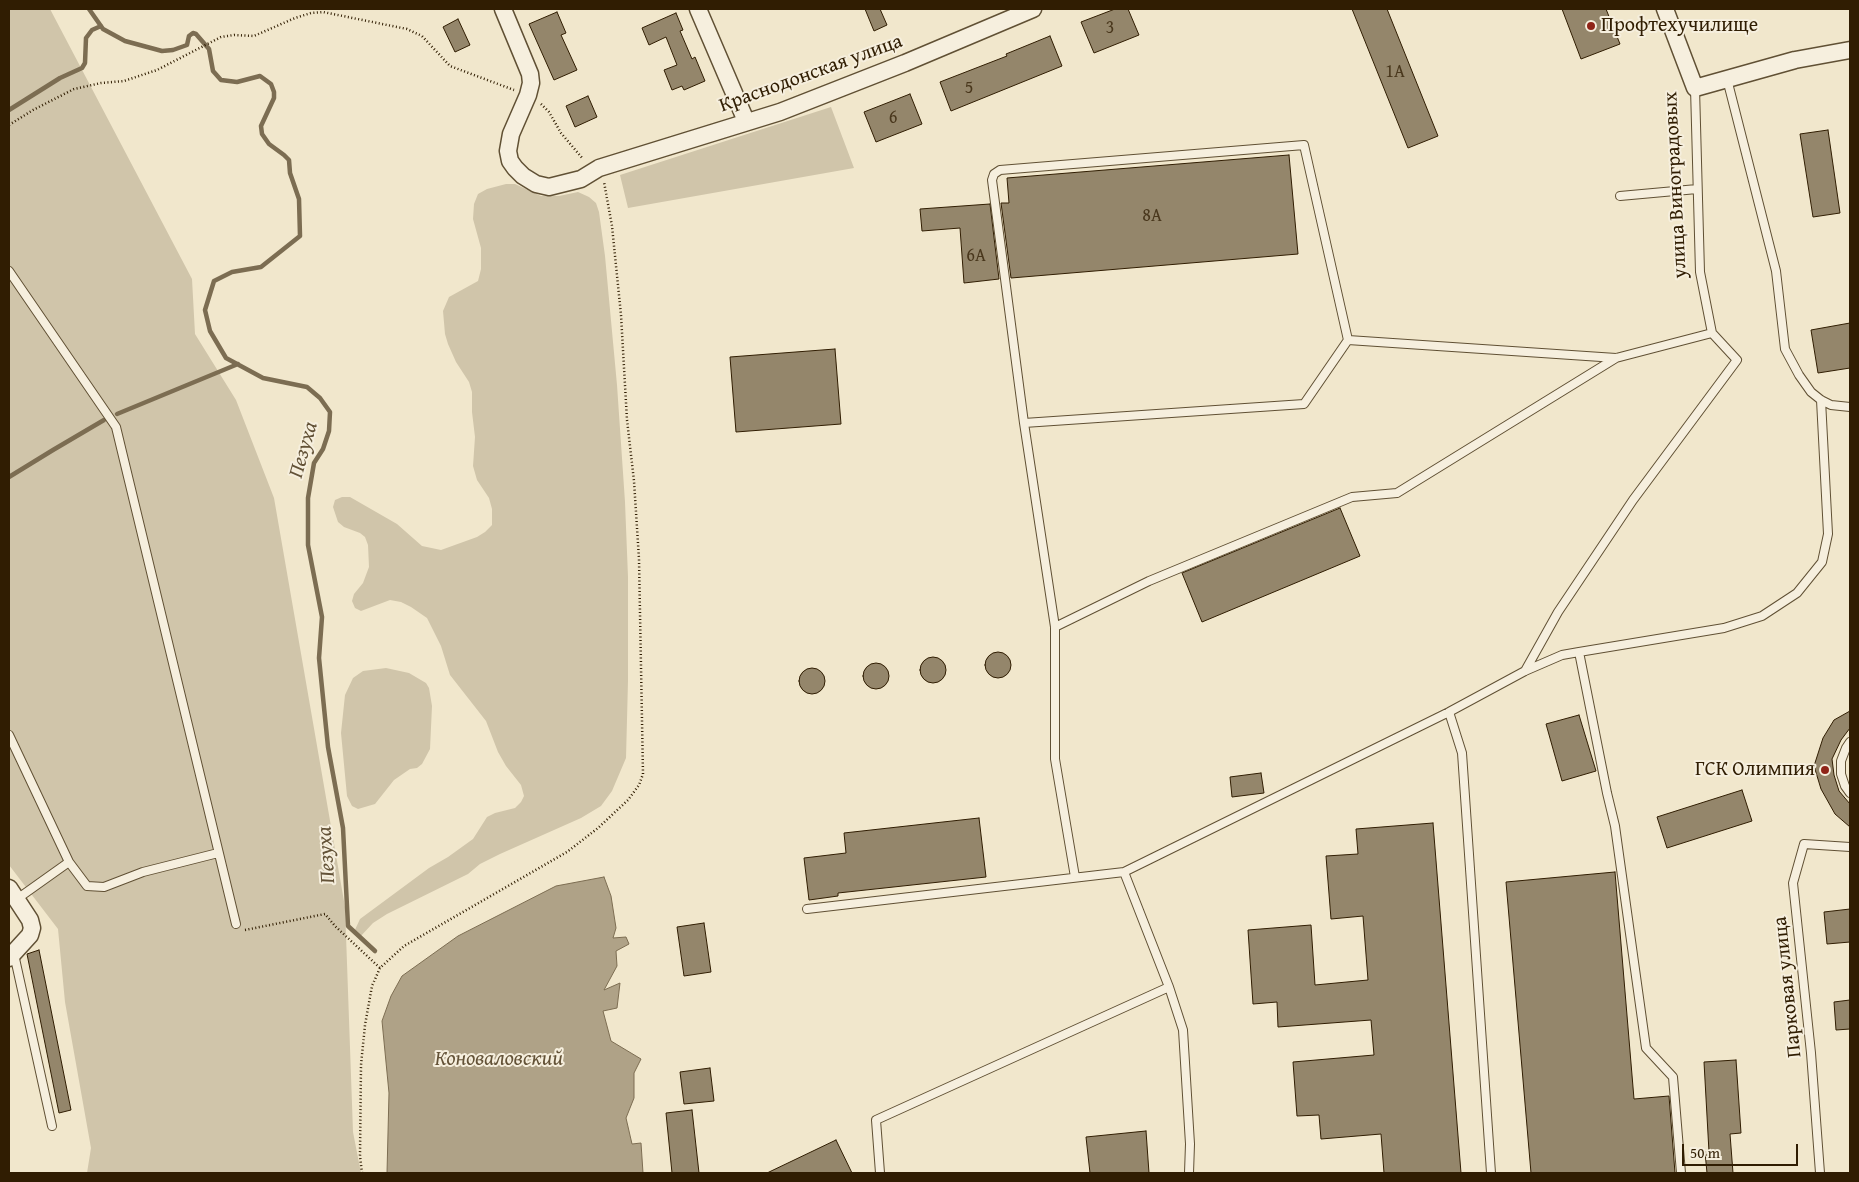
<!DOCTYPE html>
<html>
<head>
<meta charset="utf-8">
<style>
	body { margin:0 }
	#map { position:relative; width:1859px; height:1182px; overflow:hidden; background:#f1e7cc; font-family:"Gentium Book Plus",serif }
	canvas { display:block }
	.frame { position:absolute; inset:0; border:10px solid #301d02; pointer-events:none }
	.scale { position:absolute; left:1682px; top:1144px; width:116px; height:22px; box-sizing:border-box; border:2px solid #301d02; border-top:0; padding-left:6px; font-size:15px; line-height:18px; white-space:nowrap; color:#301d02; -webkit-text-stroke:4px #f6efde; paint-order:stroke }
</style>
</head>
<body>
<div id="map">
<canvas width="1859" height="1182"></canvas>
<div class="frame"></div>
<div class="scale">50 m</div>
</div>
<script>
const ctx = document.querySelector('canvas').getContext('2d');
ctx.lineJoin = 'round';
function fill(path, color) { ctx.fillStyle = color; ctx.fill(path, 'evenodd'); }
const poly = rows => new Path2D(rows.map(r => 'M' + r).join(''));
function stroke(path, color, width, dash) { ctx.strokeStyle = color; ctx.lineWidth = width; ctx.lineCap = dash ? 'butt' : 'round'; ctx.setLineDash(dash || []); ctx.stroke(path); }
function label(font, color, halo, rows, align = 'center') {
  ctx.font = font + ' "Gentium Book Plus",serif'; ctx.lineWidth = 4; ctx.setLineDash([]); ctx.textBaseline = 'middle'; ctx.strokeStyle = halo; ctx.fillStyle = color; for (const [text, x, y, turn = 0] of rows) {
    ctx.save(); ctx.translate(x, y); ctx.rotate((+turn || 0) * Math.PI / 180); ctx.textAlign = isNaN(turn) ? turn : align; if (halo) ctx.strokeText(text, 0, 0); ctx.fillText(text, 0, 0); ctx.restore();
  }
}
fill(poly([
	[9,9,50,9,192,279,195,334,236,400,274,498,345,907,353,1132,361,1173,87,1173,91,1148,65,1002,58,929,9,865],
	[831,107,854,168,628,208,620,175],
	[506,184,515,184,541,196,559,196,578,192,589,197,596,203,599,212,605,256,617,385,625,502,628,577,628,681,626,758,612,791,601,806,581,818,500,854,480,864,468,874,387,914,373,923,360,937,354,932,360,919,429,868,448,857,473,839,487,817,495,813,515,808,521,802,524,796,521,785,506,766,498,752,486,721,450,675,441,646,427,618,411,607,401,602,390,600,361,611,355,608,352,601,354,594,363,583,369,567,368,545,365,537,360,533,344,527,338,522,333,507,335,500,342,497,350,497,397,524,422,546,441,550,477,537,485,532,492,525,492,509,489,498,477,480,473,466,475,437,472,412,472,392,469,382,456,362,448,344,445,334,443,311,449,297,478,281,481,269,481,248,473,219,474,204,478,194,487,189],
	[386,668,409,673,426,683,429,688,432,706,430,749,422,764,417,768,410,769,394,780,375,804,358,809,352,806,347,796,341,733,345,695,353,678,363,671]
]), '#d0c5aa');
const water = poly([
	[604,877,611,896,616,928,613,938,626,937,629,944,616,951,617,966,604,990,620,983,617,1008,603,1011,611,1041,641,1059,634,1073,634,1098,626,1118,632,1144,641,1143,643,1173,387,1173,389,1093,382,1021,391,996,402,976,458,936,556,886,604,877]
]);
fill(water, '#afa287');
stroke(water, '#7c6d52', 1);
stroke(poly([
	[89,9,103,29,125,41,162,51,173,50,187,45,189,36,193,33,196,34,209,49,213,71,221,80,237,82,260,76,271,84,274,92,274,98,261,126,262,134,269,144,284,155,289,160,290,173,299,199,300,236,261,267,232,272,214,281,205,310,210,331,226,358,263,378,307,387,320,398,330,412,329,431,323,449,314,463,308,498,308,545,322,617,319,658,328,747,343,828,348,926,375,951],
	[9,110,60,78,82,68,85,63,86,38,92,30,101,26],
	[117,414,238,364],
	[9,477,53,450,104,420]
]), '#7c6d52', 4.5);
const building = poly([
	[865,9,880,9,887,25,874,31,865,9],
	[1115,9,1128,9,1139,35,1094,53,1081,22,1115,9],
	[1352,9,1387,9,1438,136,1408,148,1352,9],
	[1562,9,1606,9,1620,44,1581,59,1562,9],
	[557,12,566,33,561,35,577,70,554,80,529,24,557,12],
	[676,13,683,30,680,31,692,59,695,57,705,81,684,90,682,86,672,90,664,70,677,65,666,37,649,45,642,28,676,13],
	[458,19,470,45,455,52,443,27,458,19],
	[1050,36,1062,66,951,111,940,82,1007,56,1006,54,1050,36],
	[910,94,922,124,876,142,864,112,910,94],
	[588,96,597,117,575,127,566,106,588,96],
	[1828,130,1840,213,1813,217,1800,134,1828,130],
	[1289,155,1298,254,1011,278,1001,203,1009,203,1007,178,1289,155],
	[990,204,999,279,964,283,960,228,922,231,920,209,990,204],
	[1850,323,1850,368,1818,373,1811,330,1850,323],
	[835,349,841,424,736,432,730,357,835,349],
	[1340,508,1360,556,1202,622,1182,573,1340,508],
	'985 665a13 13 0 1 1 26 0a13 13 0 1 1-26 0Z',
	'920 670a13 13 0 1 1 26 0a13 13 0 1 1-26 0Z',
	'863 676a13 13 0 1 1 26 0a13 13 0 1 1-26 0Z',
	'799 681a13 13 0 1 1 26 0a13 13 0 1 1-26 0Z',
	[1850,711,1850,728,1841,740,1832,759,1834,775,1839,791,1850,804,1850,827,1835,814,1821,789,1814,766,1823,738,1834,720,1850,711],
	[1579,715,1596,771,1562,781,1546,724,1579,715],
	[1261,773,1264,793,1232,797,1230,777,1261,773],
	[1742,790,1752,821,1667,848,1657,817,1742,790],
	[979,818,986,877,838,893,838,896,809,900,804,858,846,853,844,833,979,818],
	[1433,823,1461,1173,1384,1173,1381,1134,1321,1139,1319,1115,1297,1116,1293,1062,1374,1055,1371,1020,1278,1027,1277,1002,1253,1004,1248,930,1311,925,1315,985,1368,980,1363,916,1331,919,1326,856,1358,854,1356,829,1433,823],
	[1615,872,1634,1099,1669,1096,1675,1173,1531,1173,1506,882,1615,872],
	[1850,909,1850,942,1827,944,1824,912,1850,909],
	[704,923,711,972,684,976,677,927,704,923],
	[39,950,71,1110,59,1113,27,954,39,950],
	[1850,1000,1850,1029,1836,1030,1834,1002,1850,1000],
	[1736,1060,1741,1133,1730,1134,1733,1173,1707,1173,1705,1152,1709,1152,1704,1062,1736,1060],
	[710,1068,714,1101,684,1104,680,1072,710,1068],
	[692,1110,699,1173,672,1173,666,1113,692,1110],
	[1146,1131,1149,1173,1090,1173,1086,1137,1146,1131],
	[836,1140,852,1173,767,1173,836,1140]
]);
fill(building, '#94866b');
stroke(building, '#301d02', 1);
const lane = poly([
	[1727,79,1776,271,1785,349,1799,375,1811,392,1821,400,1831,405,1850,407],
	[1695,88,1700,272,1712,333],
	[1620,196,1697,189],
	[9,271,116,427,236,924],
	[1024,423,1304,404,1348,340,1616,358,1712,333],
	[1055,627,1149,581,1352,497,1397,493,1616,358],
	[1579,652,1724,628,1762,616,1797,593,1822,562,1828,534,1821,400],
	[1525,671,1558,612,1633,500,1737,360,1712,333],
	[1449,712,1462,753,1491,1173],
	[9,735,69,862],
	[1850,742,1846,748,1841,761,1841,774,1845,786,1850,793],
	[1075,877,1055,759,1055,627,1024,423,992,180,994,174,1000,170,1304,145,1348,340],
	[17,899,69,862,87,886,104,887,143,872,218,853],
	[807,909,1124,872],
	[14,954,52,1126],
	[880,1173,876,1120,1169,987],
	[1189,1173,1190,1144,1183,1030,1169,987,1124,872,1449,712,1525,671,1562,655,1579,652,1607,793,1615,826,1646,1048,1673,1077,1681,1173],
	[1820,1173,1811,1053,1793,883,1804,844,1850,847]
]);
const street = poly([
	[503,9,530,74,531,83,528,95,511,134,508,151,510,161,515,168,523,176,536,184,549,187,581,179,599,168,780,112,905,63,1033,9],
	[698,9,746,121],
	[1665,9,1695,88,1795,60,1850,50],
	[9,888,30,920,32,928,30,935,9,958]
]);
stroke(lane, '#605034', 10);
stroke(street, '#605034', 19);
stroke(poly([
	[541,104,549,112,561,133,583,159],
	[9,125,33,110,74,89,101,83,124,81,157,70,221,37,234,35,254,36,295,18,311,13,323,12,407,29,422,36,450,66,514,90],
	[245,930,325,914,335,926,380,968],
	[362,1173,360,1156,361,1065,365,1025,372,986,380,968,404,946,567,852,598,828,628,800,639,785,643,774,639,559,634,481,627,420,621,315,612,226,604,182]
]), '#301d02', 2.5, [1, 2.5]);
stroke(lane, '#f6efde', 8);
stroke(street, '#f6efde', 16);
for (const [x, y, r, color] of [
	[1591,26,5,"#8f2418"],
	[1825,770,5,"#8f2418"]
]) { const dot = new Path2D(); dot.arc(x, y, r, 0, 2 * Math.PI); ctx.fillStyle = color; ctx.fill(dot); stroke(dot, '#f6efde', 2); }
label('18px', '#49371c', null, [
	["3",1110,28],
	["1А",1395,72],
	["5",969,88],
	["6",893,118],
	["8А",1152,216],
	["6А",976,256]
]);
label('20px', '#301d02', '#f6efde', [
	["Профтехучилище",1601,26],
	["ГСК Олимпия",1815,770,"right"]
], 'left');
label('20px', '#301d02', '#f6efde', [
	["Краснодонская улица",811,74,-20],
	["улица Виноградовых",1676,185,-93],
	["Парковая улица",1788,987,-96]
]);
label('italic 21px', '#635237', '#f6efde', [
	["Пезуха",304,450,-74],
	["Пезуха",327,855,-94],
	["Коноваловский",499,1060]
]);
</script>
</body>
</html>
